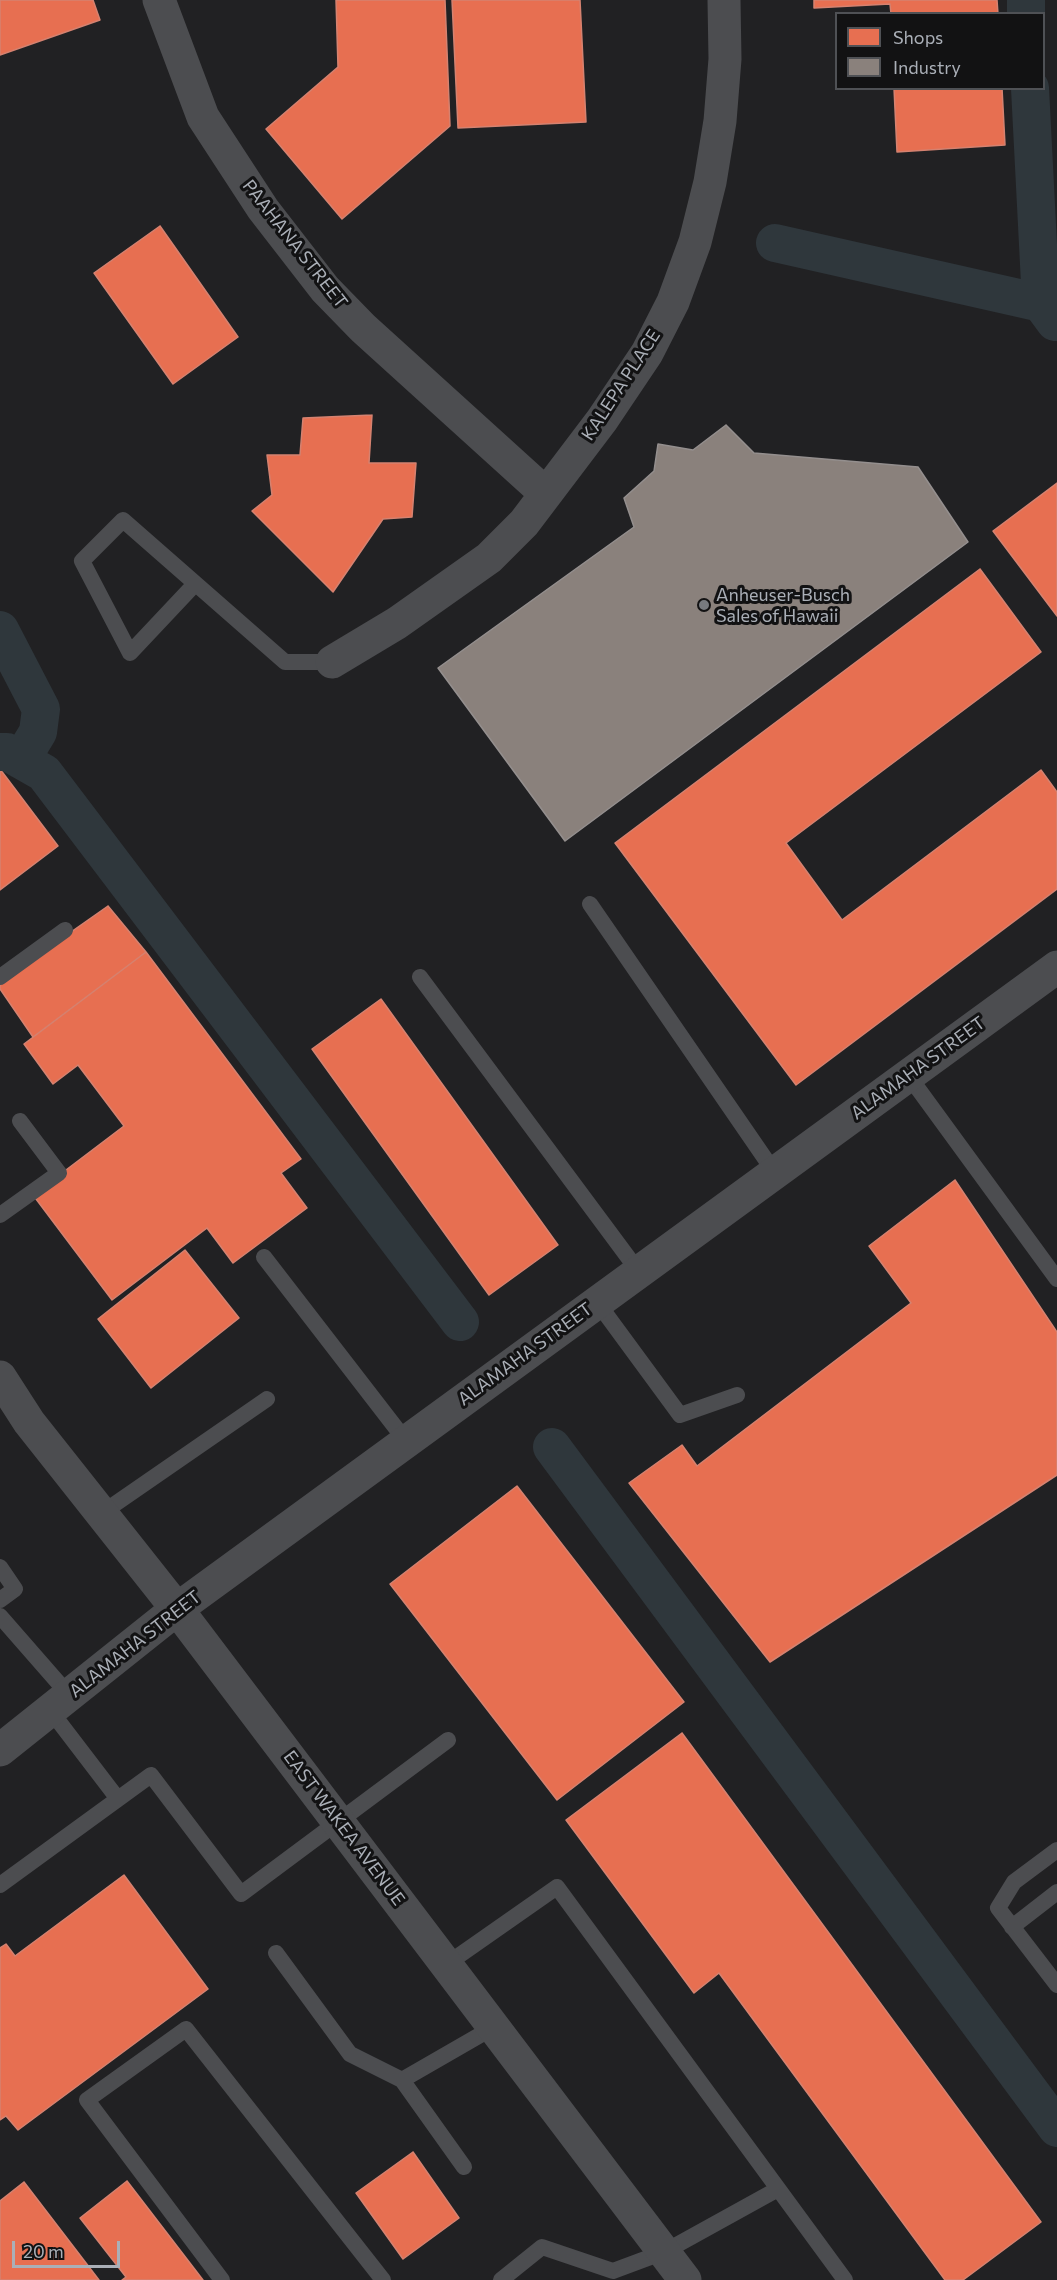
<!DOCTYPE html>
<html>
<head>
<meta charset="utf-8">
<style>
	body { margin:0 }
	#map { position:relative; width:1057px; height:2280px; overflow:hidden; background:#171718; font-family:Commissioner,sans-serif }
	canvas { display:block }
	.legend { position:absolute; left:835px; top:12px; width:210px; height:78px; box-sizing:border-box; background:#121213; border:2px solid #4f5155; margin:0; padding:8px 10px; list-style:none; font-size:18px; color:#aaafb7 }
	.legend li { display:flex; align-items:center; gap:12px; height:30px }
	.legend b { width:30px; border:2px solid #4f5155 }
	.scale { position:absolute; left:12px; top:2241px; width:108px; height:27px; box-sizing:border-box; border:3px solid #aaafb7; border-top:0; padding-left:8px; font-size:18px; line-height:21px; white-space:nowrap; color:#aaafb7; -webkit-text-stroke:4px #121213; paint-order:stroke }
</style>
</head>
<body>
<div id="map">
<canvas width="1057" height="2280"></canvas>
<ul class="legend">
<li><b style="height:16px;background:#e76f51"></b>Shops</li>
<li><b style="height:16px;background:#8a817c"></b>Industry</li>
</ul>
<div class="scale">20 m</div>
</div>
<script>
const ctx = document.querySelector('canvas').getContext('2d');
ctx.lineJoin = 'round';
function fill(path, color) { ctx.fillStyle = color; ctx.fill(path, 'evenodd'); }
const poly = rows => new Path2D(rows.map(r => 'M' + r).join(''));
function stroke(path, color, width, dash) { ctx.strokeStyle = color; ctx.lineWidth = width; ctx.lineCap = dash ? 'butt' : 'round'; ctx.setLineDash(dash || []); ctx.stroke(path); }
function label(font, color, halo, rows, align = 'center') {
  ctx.font = font + ' Commissioner,sans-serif'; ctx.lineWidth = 6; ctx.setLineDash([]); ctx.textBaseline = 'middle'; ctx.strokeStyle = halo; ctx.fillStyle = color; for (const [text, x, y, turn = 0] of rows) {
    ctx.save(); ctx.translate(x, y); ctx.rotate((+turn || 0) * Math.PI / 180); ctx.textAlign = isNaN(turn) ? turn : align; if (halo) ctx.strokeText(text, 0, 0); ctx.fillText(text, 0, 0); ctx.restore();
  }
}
fill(poly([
	[0,0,1057,0,1057,2280,0,2280],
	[836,14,1044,14,1044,88,836,88]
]), '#212123');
const shops = poly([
	[0,0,93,0,100,20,0,55,0,0],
	[336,0,445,0,450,126,342,219,266,129,338,67,336,0],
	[452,0,580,0,586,122,458,128,452,0],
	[814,0,997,0,998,14,891,14,890,4,814,8,814,0],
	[894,88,1002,88,1005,145,897,152,894,88],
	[160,226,238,337,173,384,94,273,160,226],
	[372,415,369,463,416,463,412,517,383,519,333,592,252,511,272,495,267,455,300,455,303,418,372,415],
	[1057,483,1057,616,993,531,1057,483],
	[980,569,1041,652,786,843,842,920,1041,770,1057,792,1057,889,796,1085,615,843,980,569],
	[0,769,58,846,0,890,0,769],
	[108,906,146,952,33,1037,0,989,0,982,108,906],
	[146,952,301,1159,281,1173,307,1208,233,1263,207,1228,112,1300,33,1195,124,1126,78,1065,53,1084,24,1044,146,952],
	[381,999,558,1245,489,1295,312,1049,381,999],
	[955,1180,1057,1332,1057,1475,770,1662,629,1483,682,1445,697,1466,911,1303,869,1246,955,1180],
	[185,1250,239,1318,151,1388,98,1319,185,1250],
	[517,1486,684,1702,557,1800,390,1584,517,1486],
	[682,1733,1041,2222,963,2280,945,2280,719,1973,694,1993,566,1820,682,1733],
	[124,1875,208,1989,18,2130,6,2116,0,2120,0,1948,6,1944,15,1956,124,1875],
	[413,2152,459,2218,403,2259,356,2193,413,2152],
	[127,2181,203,2280,122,2280,126,2277,80,2218,127,2181],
	[24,2182,99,2280,0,2280,0,2201,24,2182]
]);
fill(shops, '#e76f51');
stroke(shops, '#d58270', 1.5);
const industry = poly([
	[726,425,754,453,918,467,968,542,565,841,438,668,634,527,624,498,654,471,658,444,693,450,726,425]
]);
fill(industry, '#8a817c');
stroke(industry, '#948f8e', 1.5);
stroke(poly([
	[1026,0,1026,14],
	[1030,88,1041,303,1055,322],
	[775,243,1041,303],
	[0,630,41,709,38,732,21,760],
	[0,752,7,752,44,773,460,1322],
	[552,1447,1057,2128]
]), '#2f373c', 38);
stroke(poly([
	[194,585,130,653,82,561,123,520,285,662,332,662],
	[590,904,775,1173],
	[0,977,65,930],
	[420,977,639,1272],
	[908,1075,1057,1279],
	[0,1215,59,1173,20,1121],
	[264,1257,406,1441],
	[597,1302,680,1415,737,1395],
	[102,1513,267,1399],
	[0,1567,15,1589,0,1600],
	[0,1616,69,1695],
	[50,1710,118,1799],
	[1057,1850,1014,1882,998,1908,1057,1985],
	[0,1885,151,1775,241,1894,448,1740],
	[1012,1927,1057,1892],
	[276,1953,350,2054,402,2080],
	[447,1964,557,1887,845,2280],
	[464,2167,402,2080,494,2027],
	[222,2280,87,2100,186,2029,383,2280],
	[501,2280,542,2247,613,2271,664,2252,778,2189]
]), '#4c4d50', 16);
stroke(poly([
	[159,0,203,117,263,209,325,289,363,328,545,493],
	[332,662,397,623,489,558,524,523,602,420,647,353,673,302,695,242,710,182,720,121,725,59,724,0],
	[0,1750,177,1609,1057,967]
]), '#4c4d50', 33);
stroke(poly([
	[0,1377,29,1422,177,1609,685,2280]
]), '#4c4d50', 33);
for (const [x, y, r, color] of [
	[704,605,6,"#777a7f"]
]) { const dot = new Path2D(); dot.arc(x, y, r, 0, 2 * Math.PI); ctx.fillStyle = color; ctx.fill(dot); stroke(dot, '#121213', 2); }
label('18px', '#aaafb7', '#121213', [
	["PAAHANA STREET",295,244,52],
	["KALEPA PLACE",621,385,-57],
	["ALAMAHA STREET",918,1068,-36],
	["ALAMAHA STREET",525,1354,-36],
	["ALAMAHA STREET",135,1644,-38],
	["EAST WAKEA AVENUE",344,1828,53]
]);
label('18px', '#aaafb7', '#121213', [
	["Anheuser-Busch",716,595],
	["Sales of Hawaii",716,616]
], 'left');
</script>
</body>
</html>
